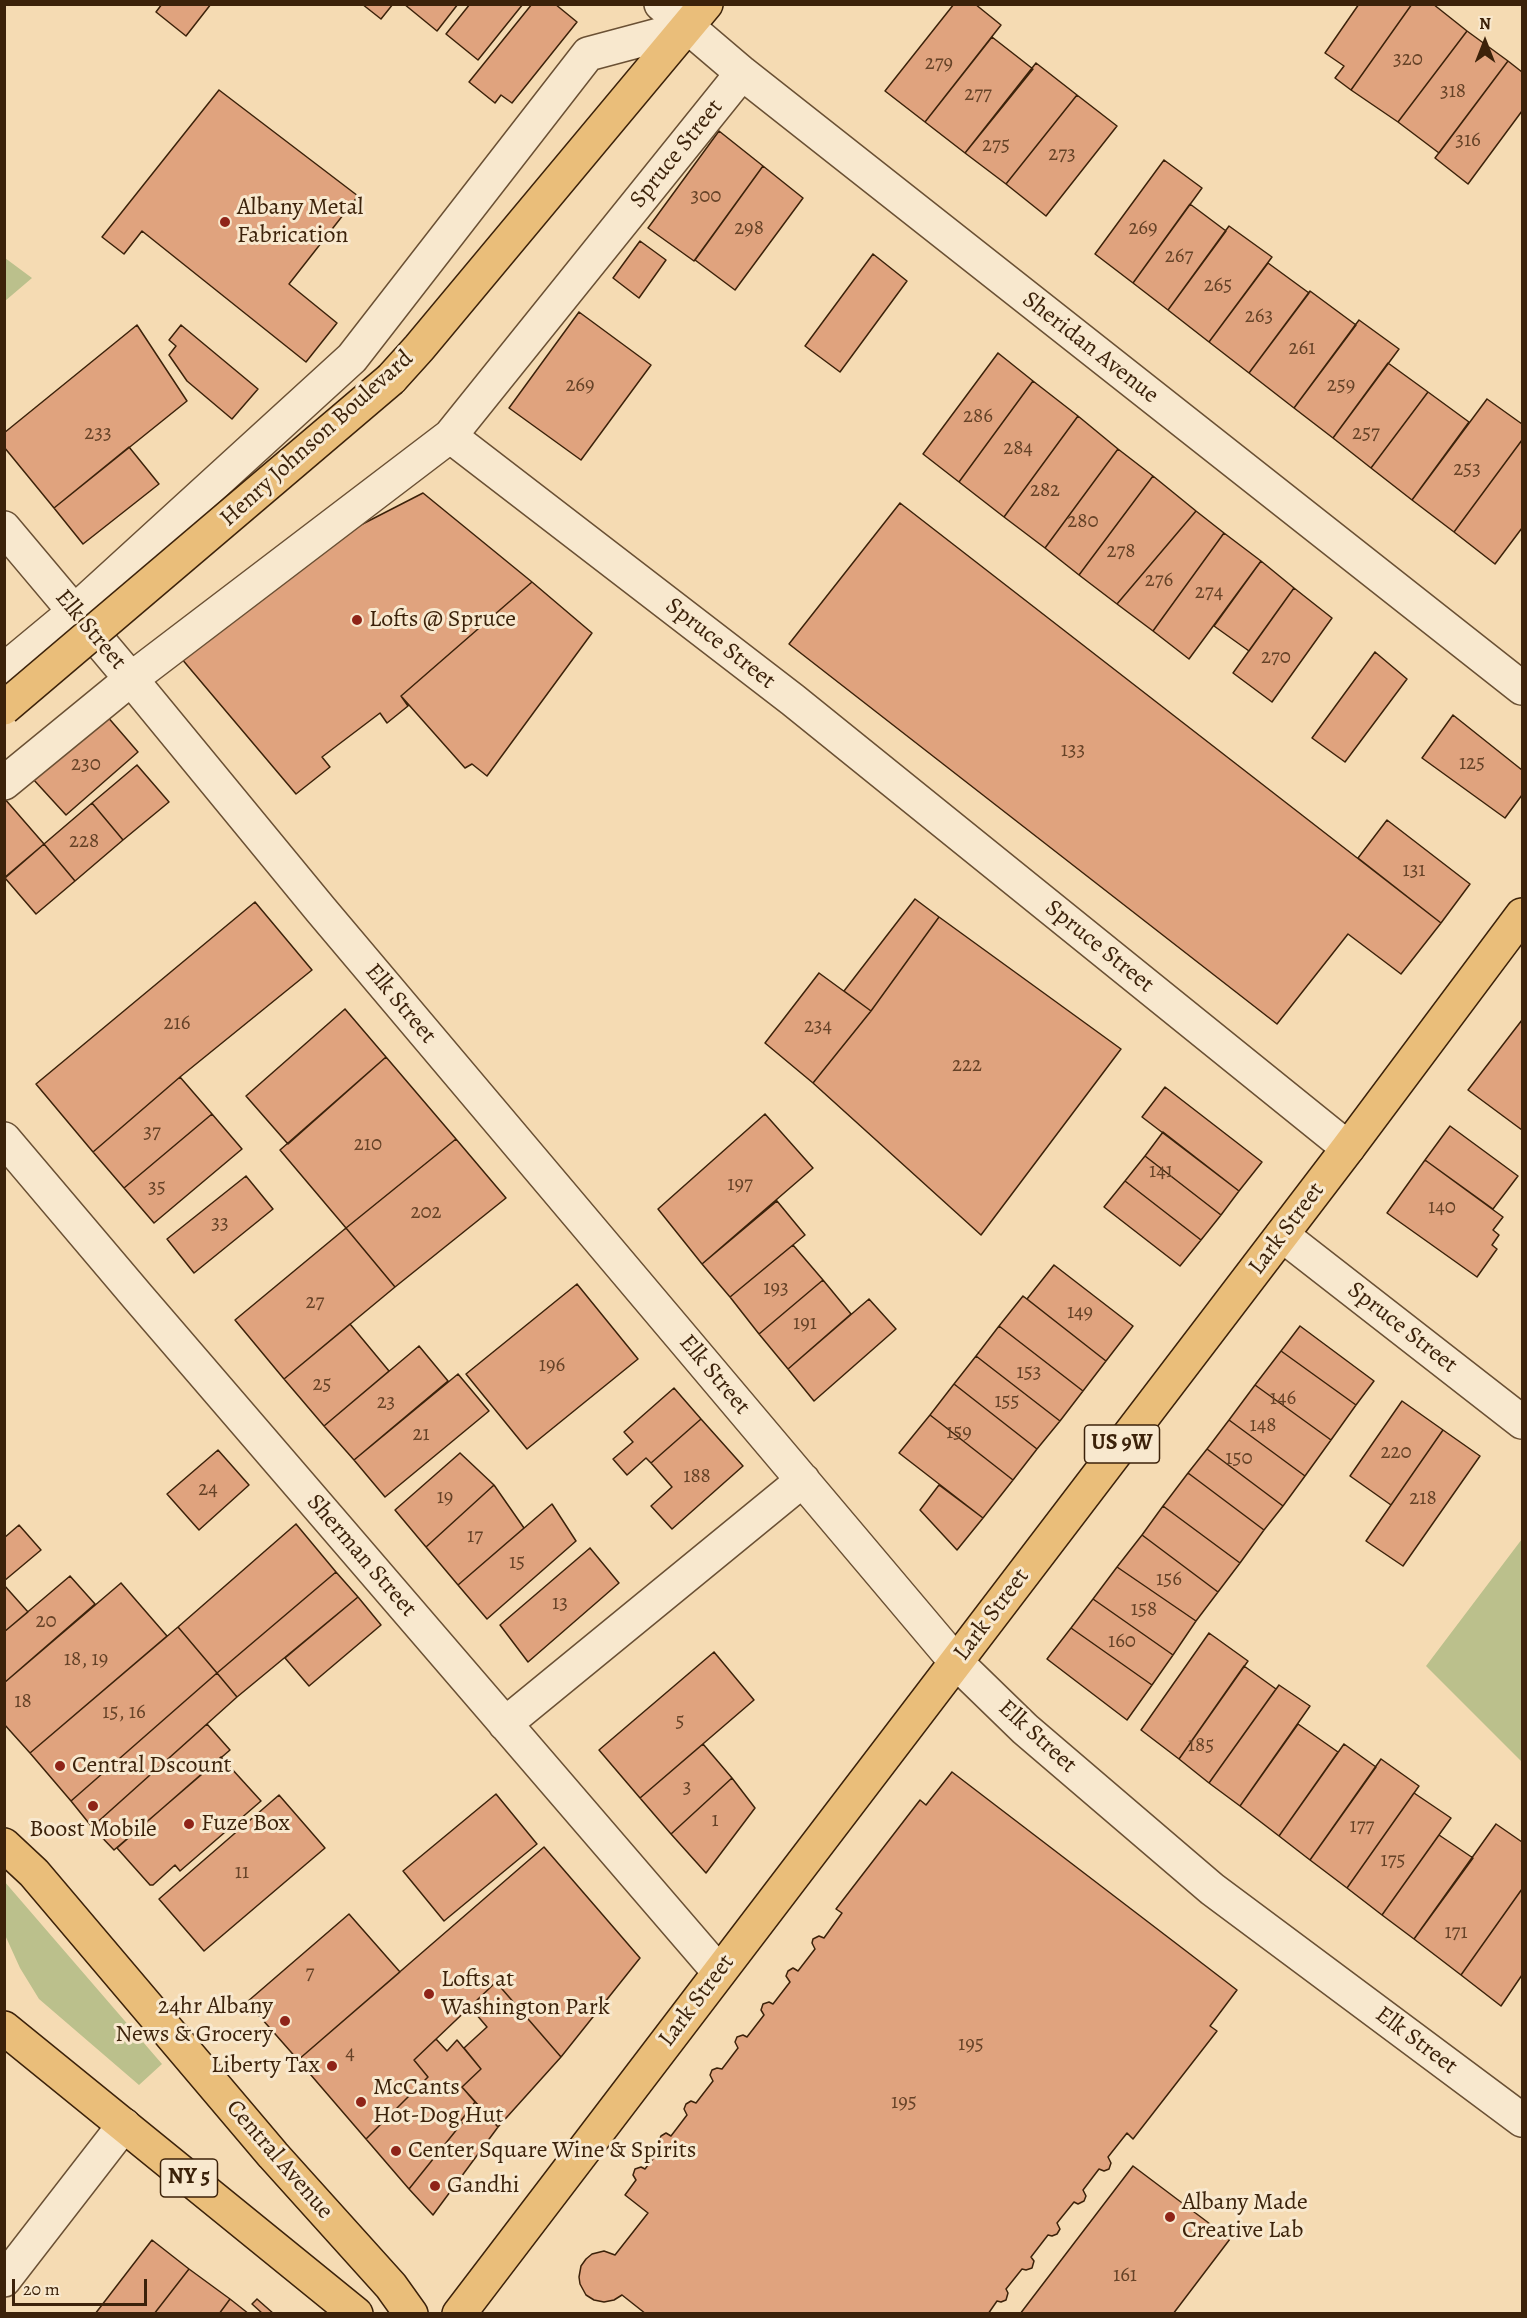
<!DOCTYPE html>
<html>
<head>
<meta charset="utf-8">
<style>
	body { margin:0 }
	#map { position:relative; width:1527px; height:2318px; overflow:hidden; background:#f5dbb3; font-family:Alegreya,serif }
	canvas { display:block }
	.frame { position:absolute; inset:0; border:6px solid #3c220a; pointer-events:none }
	.north { position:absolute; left:1455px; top:12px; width:60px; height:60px; -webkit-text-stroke:4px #f8e8ce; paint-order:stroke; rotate:0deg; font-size:16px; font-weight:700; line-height:24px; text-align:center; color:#3c220a }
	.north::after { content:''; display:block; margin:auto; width:21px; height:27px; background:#3c220a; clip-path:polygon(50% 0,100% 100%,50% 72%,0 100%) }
	.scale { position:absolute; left:12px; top:2279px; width:135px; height:27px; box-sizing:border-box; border:3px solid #3c220a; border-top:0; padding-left:8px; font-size:18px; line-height:21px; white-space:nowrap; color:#3c220a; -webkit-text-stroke:4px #f8e8ce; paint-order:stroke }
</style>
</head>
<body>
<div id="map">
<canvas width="1527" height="2318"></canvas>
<div class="frame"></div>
<div class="north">N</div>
<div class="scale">20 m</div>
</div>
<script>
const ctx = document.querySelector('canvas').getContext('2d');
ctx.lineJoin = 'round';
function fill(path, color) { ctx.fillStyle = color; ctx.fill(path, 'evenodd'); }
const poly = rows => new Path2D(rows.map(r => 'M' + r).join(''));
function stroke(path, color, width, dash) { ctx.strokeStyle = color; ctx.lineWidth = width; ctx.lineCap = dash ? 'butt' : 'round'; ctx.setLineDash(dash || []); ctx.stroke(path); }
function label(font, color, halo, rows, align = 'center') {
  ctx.font = font + ' Alegreya,serif'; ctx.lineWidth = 6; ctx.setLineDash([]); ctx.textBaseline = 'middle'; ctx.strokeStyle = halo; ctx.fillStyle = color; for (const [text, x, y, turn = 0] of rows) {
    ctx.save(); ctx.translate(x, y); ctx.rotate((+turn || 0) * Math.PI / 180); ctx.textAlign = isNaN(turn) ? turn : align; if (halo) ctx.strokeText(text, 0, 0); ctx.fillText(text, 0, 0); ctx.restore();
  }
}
fill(poly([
	[5,258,32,278,5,301],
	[1522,1539,1522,1762,1426,1666],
	[4,1881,162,2064,139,2085,39,1999,20,1968,5,1935]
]), '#bbc08c');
const building = poly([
	[162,4,211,4,186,36,156,12,162,4],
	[362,4,393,4,381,19,362,4],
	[404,4,458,4,437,31,404,4],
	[470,4,523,4,478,60,446,34,470,4],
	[532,4,555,4,577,22,512,103,501,95,495,103,469,82,532,4],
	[954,4,975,4,1001,25,925,122,885,91,954,4],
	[1359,4,1412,4,1351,90,1335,78,1344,66,1325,53,1359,4],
	[1412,4,1433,4,1467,31,1398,122,1351,90,1412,4],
	[1467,31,1508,61,1439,153,1398,122,1467,31],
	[992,37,1033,69,965,153,925,122,992,37],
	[1508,61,1522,72,1522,111,1468,184,1435,158,1508,61],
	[1036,63,1077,95,1006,184,965,153,1036,63],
	[219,90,358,196,289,284,337,323,306,362,142,231,124,254,102,237,219,90],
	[1077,95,1117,126,1046,216,1006,184,1077,95],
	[719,131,763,166,694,261,648,228,719,131],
	[1164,160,1202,188,1133,283,1095,254,1164,160],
	[763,166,803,198,735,290,695,260,763,166],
	[1190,204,1226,231,1168,310,1133,283,1190,204],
	[1229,226,1272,257,1209,342,1168,310,1229,226],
	[640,241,666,260,639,298,613,278,640,241],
	[873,254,907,281,840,372,805,346,873,254],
	[1268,263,1309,293,1249,373,1209,342,1268,263],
	[1310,291,1356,325,1294,408,1249,373,1310,291],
	[579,312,651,365,581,460,509,408,579,312],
	[1359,320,1399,349,1333,438,1294,408,1359,320],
	[137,325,187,401,54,508,4,447,4,433,137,325],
	[181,325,258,389,232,419,187,381,169,355,176,346,169,340,181,325],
	[998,353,1033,381,959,482,923,454,998,353],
	[1388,363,1428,392,1371,468,1333,438,1388,363],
	[1033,381,1078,416,1004,517,959,482,1033,381],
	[1428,392,1469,422,1412,500,1371,468,1428,392],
	[1487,399,1522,424,1522,440,1454,532,1412,500,1487,399],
	[1078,416,1118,449,1045,548,1004,517,1078,416],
	[1522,440,1522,528,1495,564,1454,532,1522,440],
	[129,447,159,484,83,544,54,508,129,447],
	[1118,449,1153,476,1079,575,1045,548,1118,449],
	[1153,476,1196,511,1117,604,1079,575,1153,476],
	[423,493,532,582,401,696,408,706,387,723,380,713,322,757,330,767,296,794,181,658,310,551,423,493],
	[900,503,1441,923,1401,974,1348,934,1277,1024,789,644,900,503],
	[1196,511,1224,533,1153,631,1117,604,1196,511],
	[1224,533,1261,561,1189,659,1153,631,1224,533],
	[1261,561,1294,588,1249,651,1214,626,1261,561],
	[532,582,592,633,487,776,472,764,465,768,401,696,532,582],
	[1294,588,1332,618,1272,702,1233,673,1294,588],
	[1375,652,1407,679,1345,762,1312,738,1375,652],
	[106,715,138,752,66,815,33,779,106,715],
	[1453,715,1522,770,1522,795,1505,818,1422,758,1453,715],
	[137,765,169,802,123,840,92,803,137,765],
	[4,798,44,844,4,878,4,798],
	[92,803,123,840,75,881,44,844,92,803],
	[1387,820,1470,884,1441,923,1358,858,1387,820],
	[44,844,75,881,36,914,5,878,44,844],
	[915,899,939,917,871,1011,844,991,915,899],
	[255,902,312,970,180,1077,93,1152,36,1084,255,902],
	[939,917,1121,1049,981,1235,813,1083,871,1011,939,917],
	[819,973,871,1011,813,1083,765,1043,819,973],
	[345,1009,386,1057,288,1144,246,1096,345,1009],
	[1522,1020,1522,1130,1468,1090,1522,1020],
	[386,1057,456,1139,346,1228,280,1150,386,1057],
	[180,1077,212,1114,124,1188,93,1152,180,1077],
	[1165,1087,1262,1162,1239,1191,1142,1117,1165,1087],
	[212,1114,242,1149,154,1223,124,1188,212,1114],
	[765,1114,813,1168,702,1264,658,1209,765,1114],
	[1450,1126,1518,1176,1493,1209,1425,1160,1450,1126],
	[1163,1132,1239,1191,1221,1215,1145,1156,1163,1132],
	[456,1139,506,1198,395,1287,346,1228,456,1139],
	[1145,1156,1221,1215,1201,1240,1125,1181,1145,1156],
	[1425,1160,1503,1217,1493,1230,1499,1235,1492,1245,1497,1249,1477,1277,1387,1213,1425,1160],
	[246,1176,273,1209,194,1273,167,1239,246,1176],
	[1125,1181,1201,1240,1180,1266,1104,1207,1125,1181],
	[777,1201,805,1235,730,1297,702,1264,777,1201],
	[346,1228,395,1287,284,1379,235,1320,346,1228],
	[793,1245,823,1280,759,1334,730,1297,793,1245],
	[1054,1265,1133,1326,1106,1361,1027,1299,1054,1265],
	[823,1280,851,1314,788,1369,759,1334,823,1280],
	[577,1284,638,1359,527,1449,466,1374,577,1284],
	[1023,1296,1106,1361,1083,1391,999,1326,1023,1296],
	[869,1299,896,1329,814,1401,788,1369,869,1299],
	[350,1324,389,1371,324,1426,284,1379,350,1324],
	[999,1326,1083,1391,1060,1421,976,1356,999,1326],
	[1300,1326,1374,1381,1356,1405,1281,1351,1300,1326],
	[419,1346,448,1381,354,1460,324,1426,419,1346],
	[1281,1351,1356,1405,1331,1440,1255,1385,1281,1351],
	[976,1356,1060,1421,1037,1449,954,1384,976,1356],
	[458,1374,489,1411,385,1497,354,1460,458,1374],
	[954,1384,1037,1449,1013,1480,930,1415,954,1384],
	[1255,1385,1331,1440,1305,1476,1229,1420,1255,1385],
	[674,1388,701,1419,651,1463,646,1458,627,1475,613,1459,633,1442,624,1432,674,1388],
	[1402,1401,1443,1430,1391,1505,1350,1476,1402,1401],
	[930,1415,1013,1480,983,1518,899,1453,930,1415],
	[701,1419,743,1466,672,1529,651,1506,672,1487,651,1463,701,1419],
	[1229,1420,1305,1476,1283,1506,1207,1449,1229,1420],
	[1443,1430,1480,1456,1403,1566,1366,1541,1443,1430],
	[1207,1449,1283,1506,1264,1530,1188,1473,1207,1449],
	[218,1450,249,1485,199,1530,167,1494,218,1450],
	[460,1453,494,1485,426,1547,395,1510,460,1453],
	[1188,1473,1264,1530,1240,1563,1163,1506,1188,1473],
	[494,1485,524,1528,458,1585,426,1547,494,1485],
	[939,1485,983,1518,957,1550,920,1510,939,1485],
	[552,1504,576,1541,487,1619,458,1585,552,1504],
	[1163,1506,1240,1563,1218,1592,1142,1535,1163,1506],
	[296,1524,336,1572,217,1673,178,1627,296,1524],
	[19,1525,41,1550,4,1581,4,1538,19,1525],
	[1142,1535,1218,1592,1196,1621,1117,1567,1142,1535],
	[590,1548,619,1583,528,1662,500,1625,590,1548],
	[1117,1567,1196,1621,1173,1655,1093,1599,1117,1567],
	[336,1572,358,1597,237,1697,217,1673,336,1572],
	[70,1576,95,1604,4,1683,4,1632,70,1576],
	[121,1583,167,1636,30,1753,4,1724,4,1683,121,1583],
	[4,1585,28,1612,4,1632,4,1585],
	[358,1597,381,1625,309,1686,285,1658,358,1597],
	[1093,1599,1173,1655,1152,1685,1071,1628,1093,1599],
	[178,1627,217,1673,71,1801,30,1753,178,1627],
	[1071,1628,1152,1685,1127,1720,1047,1659,1071,1628],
	[1209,1633,1248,1661,1179,1759,1141,1730,1209,1633],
	[714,1652,754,1700,640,1798,599,1750,714,1652],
	[1244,1666,1276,1689,1209,1783,1179,1759,1244,1666],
	[217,1673,237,1697,92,1827,71,1801,217,1673],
	[1279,1685,1310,1706,1240,1806,1209,1783,1279,1685],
	[207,1724,230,1750,114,1850,92,1827,207,1724],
	[1298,1724,1338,1752,1279,1836,1240,1806,1298,1724],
	[703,1744,732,1778,671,1834,640,1798,703,1744],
	[1344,1744,1376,1767,1310,1860,1279,1836,1344,1744],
	[221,1757,261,1801,180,1871,175,1865,153,1885,150,1885,117,1848,221,1757],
	[1381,1759,1419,1786,1347,1888,1310,1860,1381,1759],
	[952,1772,1237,1990,1210,2026,1217,2031,1133,2139,1127,2133,1108,2157,1111,2163,1109,2169,1104,2171,1099,2169,1083,2190,1086,2196,1084,2201,1078,2204,1074,2202,1057,2223,1060,2229,1057,2234,1052,2236,1048,2235,1031,2257,1034,2261,1032,2268,1026,2270,1022,2269,1006,2289,1008,2293,1006,2300,1001,2302,997,2301,988,2314,646,2314,622,2295,614,2300,604,2302,594,2300,586,2295,580,2284,579,2277,581,2266,586,2259,592,2254,604,2251,615,2255,648,2213,625,2195,636,2180,633,2175,635,2169,641,2167,645,2169,662,2147,658,2142,661,2136,666,2133,671,2136,687,2115,684,2109,686,2104,691,2101,696,2103,713,2081,710,2075,712,2070,717,2068,722,2069,738,2048,735,2042,737,2037,743,2035,747,2037,764,2015,761,2010,763,2004,769,2002,773,2004,790,1982,786,1976,788,1971,793,1968,798,1971,815,1949,812,1943,813,1939,819,1936,824,1938,842,1913,836,1909,920,1800,926,1805,952,1772],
	[732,1778,755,1808,706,1873,671,1834,732,1778],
	[1414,1793,1451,1818,1382,1915,1347,1888,1414,1793],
	[496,1794,537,1844,444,1921,403,1871,496,1794],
	[279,1795,325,1848,204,1951,159,1899,279,1795],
	[1496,1824,1522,1842,1522,1889,1461,1975,1414,1939,1496,1824],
	[1439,1835,1473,1858,1414,1939,1382,1915,1439,1835],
	[544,1847,640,1958,561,2057,496,1982,414,2060,428,2077,366,2139,298,2060,544,1847],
	[1522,1889,1522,1975,1501,2006,1461,1975,1522,1889],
	[349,1914,400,1972,298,2060,247,2002,349,1914],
	[496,1982,561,2057,498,2127,462,2087,481,2069,464,2048,487,2027,470,2007,496,1982],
	[436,2039,447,2051,457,2040,481,2069,462,2087,475,2102,460,2122,462,2123,409,2189,366,2139,428,2077,414,2060,436,2039],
	[475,2102,498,2127,433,2215,409,2189,462,2123,460,2122,475,2102],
	[1133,2166,1230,2239,1173,2314,1020,2314,1133,2166],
	[152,2240,189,2269,154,2314,95,2314,152,2240],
	[189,2269,230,2299,219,2314,154,2314,189,2269],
	[230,2299,249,2314,219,2314,230,2299],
	[257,2299,274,2314,263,2314,252,2304,257,2299]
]);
fill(building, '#e0a37e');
stroke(building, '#3c220a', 1.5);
const minor = poly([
	[661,4,742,73,1522,688],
	[450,436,793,700,1348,1148],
	[4,528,131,679,321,910,956,1662,1025,1729,1212,1889,1522,2120],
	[4,670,75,611,352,358,588,54,689,27],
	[4,783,131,679,450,436,742,73],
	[4,1139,138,1297,719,1972],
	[1282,1235,1522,1422],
	[505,1724,803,1480],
	[4,2280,124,2125]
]);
const major = poly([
	[391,379,419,348,706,4],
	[4,1845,34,1873,273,2155,391,2286,411,2314],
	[4,2028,356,2314],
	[459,2314,1348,1148,1522,915]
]);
stroke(minor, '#6a5034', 36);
stroke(major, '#3c220a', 36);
stroke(minor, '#f8e8ce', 33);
stroke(major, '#eabe7a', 33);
const majorBridge = poly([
	[4,708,391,379]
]);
stroke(majorBridge, '#3c220a', 36, []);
stroke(majorBridge, '#eabe7a', 33);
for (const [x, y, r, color] of [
	[225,222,6,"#8f2418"],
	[357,620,6,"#8f2418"],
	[60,1766,6,"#8f2418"],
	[93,1806,6,"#8f2418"],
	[189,1824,6,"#8f2418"],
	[429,1994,6,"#8f2418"],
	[285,2021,6,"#8f2418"],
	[332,2066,6,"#8f2418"],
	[361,2102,6,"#8f2418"],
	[396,2151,6,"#8f2418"],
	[435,2186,6,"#8f2418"],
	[1170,2217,6,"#8f2418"]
]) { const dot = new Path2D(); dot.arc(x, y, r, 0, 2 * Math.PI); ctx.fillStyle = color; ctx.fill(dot); stroke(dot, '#f8e8ce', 2); }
label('21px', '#654227', null, [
	["320",1408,60],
	["279",939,64],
	["318",1453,92],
	["277",978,95],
	["316",1468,141],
	["275",996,146],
	["273",1062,155],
	["300",706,197],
	["298",749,229],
	["269",1143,229],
	["267",1179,257],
	["265",1218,286],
	["263",1259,317],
	["261",1302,349],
	["269",580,386],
	["259",1341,386],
	["286",978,417],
	["233",98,434],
	["257",1366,434],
	["284",1018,449],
	["253",1467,470],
	["282",1045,491],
	["280",1083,522],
	["278",1121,552],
	["276",1159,581],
	["274",1209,593],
	["270",1276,658],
	["133",1073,751],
	["125",1472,764],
	["230",86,765],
	["228",84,842],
	["131",1414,871],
	["216",177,1024],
	["234",818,1027],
	["222",967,1066],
	["37",152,1133],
	["210",368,1145],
	["141",1161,1172],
	["197",740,1185],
	["35",157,1188],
	["140",1442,1208],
	["202",426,1213],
	["33",220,1224],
	["193",776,1289],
	["27",315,1303],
	["149",1080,1313],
	["191",805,1324],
	["196",552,1366],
	["153",1029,1373],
	["25",322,1385],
	["146",1283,1399],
	["155",1007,1402],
	["23",386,1403],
	["148",1263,1426],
	["159",959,1433],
	["21",421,1435],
	["220",1396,1453],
	["150",1239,1459],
	["188",697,1477],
	["24",208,1490],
	["19",445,1498],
	["218",1423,1499],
	["17",475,1537],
	["15",517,1563],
	["156",1169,1580],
	["13",560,1604],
	["158",1144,1610],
	["20",46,1622],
	["160",1122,1642],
	["18, 19",86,1660],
	["18",23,1702],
	["15, 16",124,1713],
	["5",680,1722],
	["185",1201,1746],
	["3",687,1788],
	["1",715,1821],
	["177",1362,1827],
	["175",1393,1861],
	["11",242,1873],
	["171",1456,1933],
	["7",310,1974],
	["195",971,2045],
	["4",350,2054],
	["195",904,2103],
	["161",1125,2276]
]);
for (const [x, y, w] of [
	[1122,1444,75],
	[189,2178,57]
]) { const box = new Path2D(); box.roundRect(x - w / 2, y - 19, w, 38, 4.5); ctx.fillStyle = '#f8e8ce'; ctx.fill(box); stroke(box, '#3c220a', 1.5); }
label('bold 22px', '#3c220a', null, [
	["US 9W",1122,1444],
	["NY 5",189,2178]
]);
label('24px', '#3c220a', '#f8e8ce', [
	["Spruce Street",677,154,-51],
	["Sheridan Avenue",1090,348,38],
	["Henry Johnson Boulevard",317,439,-42],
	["Elk Street",90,630,50],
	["Spruce Street",720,644,38],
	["Spruce Street",1099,947,39],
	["Elk Street",400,1004,50],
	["Lark Street",1287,1229,-53],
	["Spruce Street",1402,1328,38],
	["Elk Street",714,1375,50],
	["Sherman Street",361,1556,49],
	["Lark Street",992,1615,-53],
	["Elk Street",1037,1737,42],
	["Lark Street",697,2001,-53],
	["Elk Street",1416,2041,37],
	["Central Avenue",279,2160,49]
]);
label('24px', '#3c220a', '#f8e8ce', [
	["Albany Metal",237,208],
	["Fabrication",237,236],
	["Lofts @ Spruce",369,620],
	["Central Dscount",72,1766],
	["Fuze Box",201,1824],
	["Boost Mobile",93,1830,"center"],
	["Lofts at",441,1980],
	["Washington Park",441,2008],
	["24hr Albany",273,2007,"right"],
	["News & Grocery",273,2035,"right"],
	["Liberty Tax",320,2066,"right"],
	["McCants",373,2088],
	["Hot-Dog Hut",373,2116],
	["Center Square Wine & Spirits",408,2151],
	["Gandhi",447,2186],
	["Albany Made",1182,2203],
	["Creative Lab",1182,2231]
], 'left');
</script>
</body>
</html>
